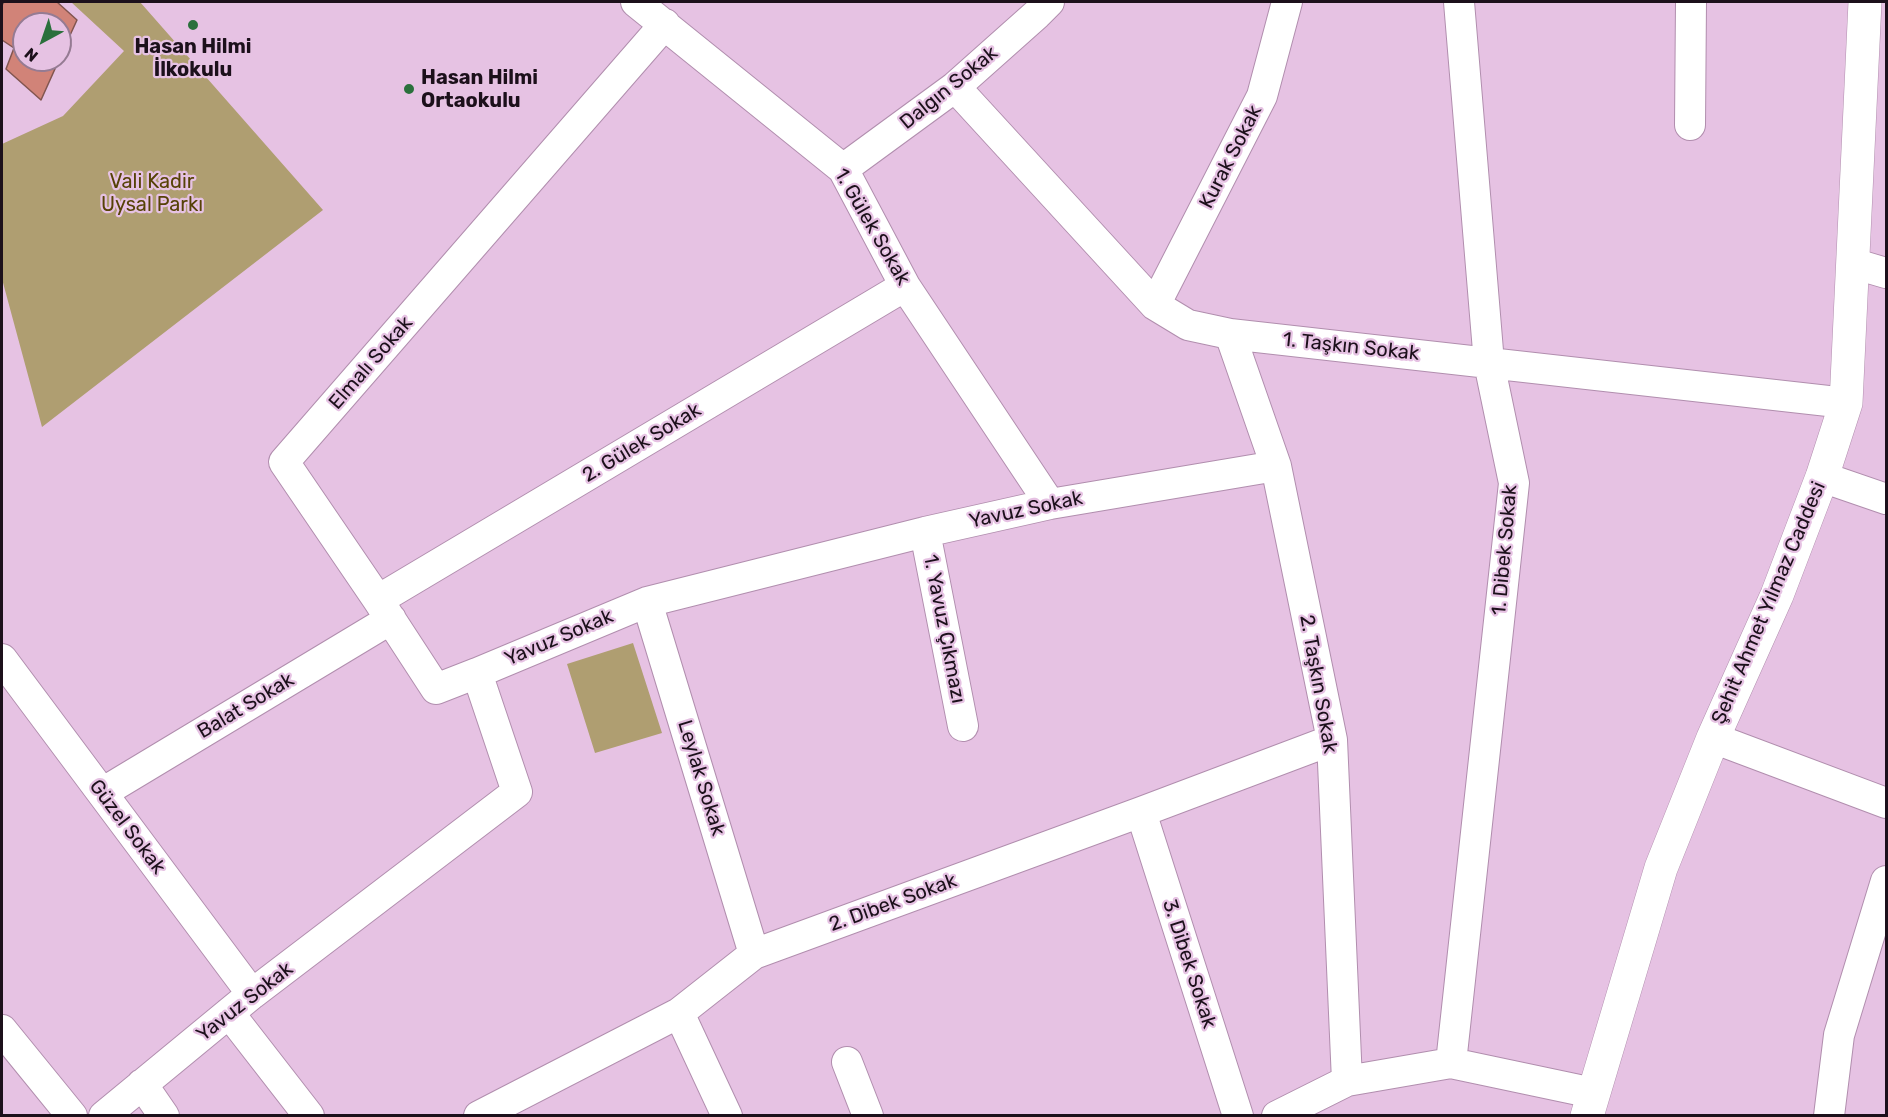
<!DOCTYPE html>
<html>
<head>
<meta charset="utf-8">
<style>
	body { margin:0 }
	#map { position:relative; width:1888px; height:1117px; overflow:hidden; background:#e6c2e3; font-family:Rubik,sans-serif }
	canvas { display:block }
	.frame { position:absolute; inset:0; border:3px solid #1c101b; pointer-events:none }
	.north { position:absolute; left:12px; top:12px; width:60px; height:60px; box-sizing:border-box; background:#e6c2e3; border:2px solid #957b93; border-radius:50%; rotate:220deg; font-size:16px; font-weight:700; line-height:24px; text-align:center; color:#1c101b }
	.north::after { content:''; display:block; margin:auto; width:21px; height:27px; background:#2a703c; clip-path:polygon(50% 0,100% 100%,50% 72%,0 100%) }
</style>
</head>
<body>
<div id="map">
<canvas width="1888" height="1117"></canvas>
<div class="frame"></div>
<div class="north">N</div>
</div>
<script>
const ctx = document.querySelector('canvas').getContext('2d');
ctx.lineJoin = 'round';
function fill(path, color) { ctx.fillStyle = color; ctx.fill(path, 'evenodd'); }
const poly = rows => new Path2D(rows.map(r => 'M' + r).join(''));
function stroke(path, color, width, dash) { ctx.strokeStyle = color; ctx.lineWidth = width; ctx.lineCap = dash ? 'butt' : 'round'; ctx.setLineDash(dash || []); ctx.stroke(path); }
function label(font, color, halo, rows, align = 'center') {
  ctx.font = font + ' Rubik,sans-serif'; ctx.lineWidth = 4.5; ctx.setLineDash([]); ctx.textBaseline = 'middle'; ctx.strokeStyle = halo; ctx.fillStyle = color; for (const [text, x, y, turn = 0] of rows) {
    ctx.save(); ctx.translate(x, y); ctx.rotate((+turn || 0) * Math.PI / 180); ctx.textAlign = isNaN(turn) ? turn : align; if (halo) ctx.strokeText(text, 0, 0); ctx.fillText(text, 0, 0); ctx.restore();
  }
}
fill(poly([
	[71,2,140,2,323,210,42,427,2,279,2,144,63,116,124,51],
	[633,643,662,733,595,753,567,664]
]), '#af9e71');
const building = poly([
	[4,2,57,2,77,20,60,57,60,24,24,24,24,60,59,60,41,100,6,69,14,48,2,40,2,5,4,2]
]);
fill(building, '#d18378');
stroke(building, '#81554f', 1.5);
const minor = poly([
	[636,2,843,169,905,286,1050,504],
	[955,87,1155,305,1188,325,1230,334,1846,403],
	[1690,125,1691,2],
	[843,169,955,87,1037,14,1049,2],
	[1852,263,1886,273],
	[1155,305,1262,96,1287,2],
	[1230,334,1276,466,1332,740,1347,1081],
	[1822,477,1886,499],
	[925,532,963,726],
	[378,600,905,286],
	[647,602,754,954],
	[2,659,252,994],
	[477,673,436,689,378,600,284,462,665,24],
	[1713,738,1886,803],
	[102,793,391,619],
	[1141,812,1238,1116],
	[229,1013,309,1116],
	[679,1013,727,1116],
	[2,1030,72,1116],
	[847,1062,868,1116],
	[1451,1063,1514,483,1489,363,1459,2],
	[142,1084,164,1116],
	[104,1116,252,994,517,792,477,673,647,602,925,532,1050,504,1276,466],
	[479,1116,679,1013,754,954,1141,812,1332,740],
	[1277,1116,1347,1081,1451,1063,1593,1093],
	[1829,1116,1839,1035,1886,881]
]);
const tertiary = poly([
	[1587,1116,1661,868,1713,738,1777,595,1822,477,1846,403,1865,2]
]);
stroke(minor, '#b18eae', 32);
stroke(tertiary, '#b18eae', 34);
stroke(minor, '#fff', 30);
stroke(tertiary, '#fff', 33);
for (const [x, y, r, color] of [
	[193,25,6,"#2a703c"],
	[409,89,6,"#2a703c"]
]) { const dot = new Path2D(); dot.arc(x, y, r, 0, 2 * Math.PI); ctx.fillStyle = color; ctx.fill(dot); stroke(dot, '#e6c2e3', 2); }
label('bold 20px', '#1c101b', '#e6c2e3', [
	["Hasan Hilmi",193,47],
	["İlkokulu",193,70],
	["Hasan Hilmi",421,78,"left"],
	["Ortaokulu",421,101,"left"]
]);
label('20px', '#1c101b', '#e6c2e3', [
	["Dalgın Sokak",949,88,-39],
	["Kurak Sokak",1231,157,-63],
	["1. Gülek Sokak",872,227,60],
	["1. Taşkın Sokak",1351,347,6],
	["Elmalı Sokak",371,363,-49],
	["2. Gülek Sokak",642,443,-31],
	["Yavuz Sokak",1026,510,-12],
	["1. Dibek Sokak",1505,550,-85],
	["Şehit Ahmet Yılmaz Caddesi",1769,603,-67],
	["1. Yavuz Çıkmazı",944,629,79],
	["Yavuz Sokak",559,638,-23],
	["2. Taşkın Sokak",1318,684,80],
	["Balat Sokak",246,706,-31],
	["Leylak Sokak",701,778,73],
	["Güzel Sokak",127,827,53],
	["2. Dibek Sokak",893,903,-20],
	["3. Dibek Sokak",1189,964,72],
	["Yavuz Sokak",245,1002,-38]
]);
label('20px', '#564206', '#e6c2e3', [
	["Vali Kadir",152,182],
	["Uysal Parkı",152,205]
]);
</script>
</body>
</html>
